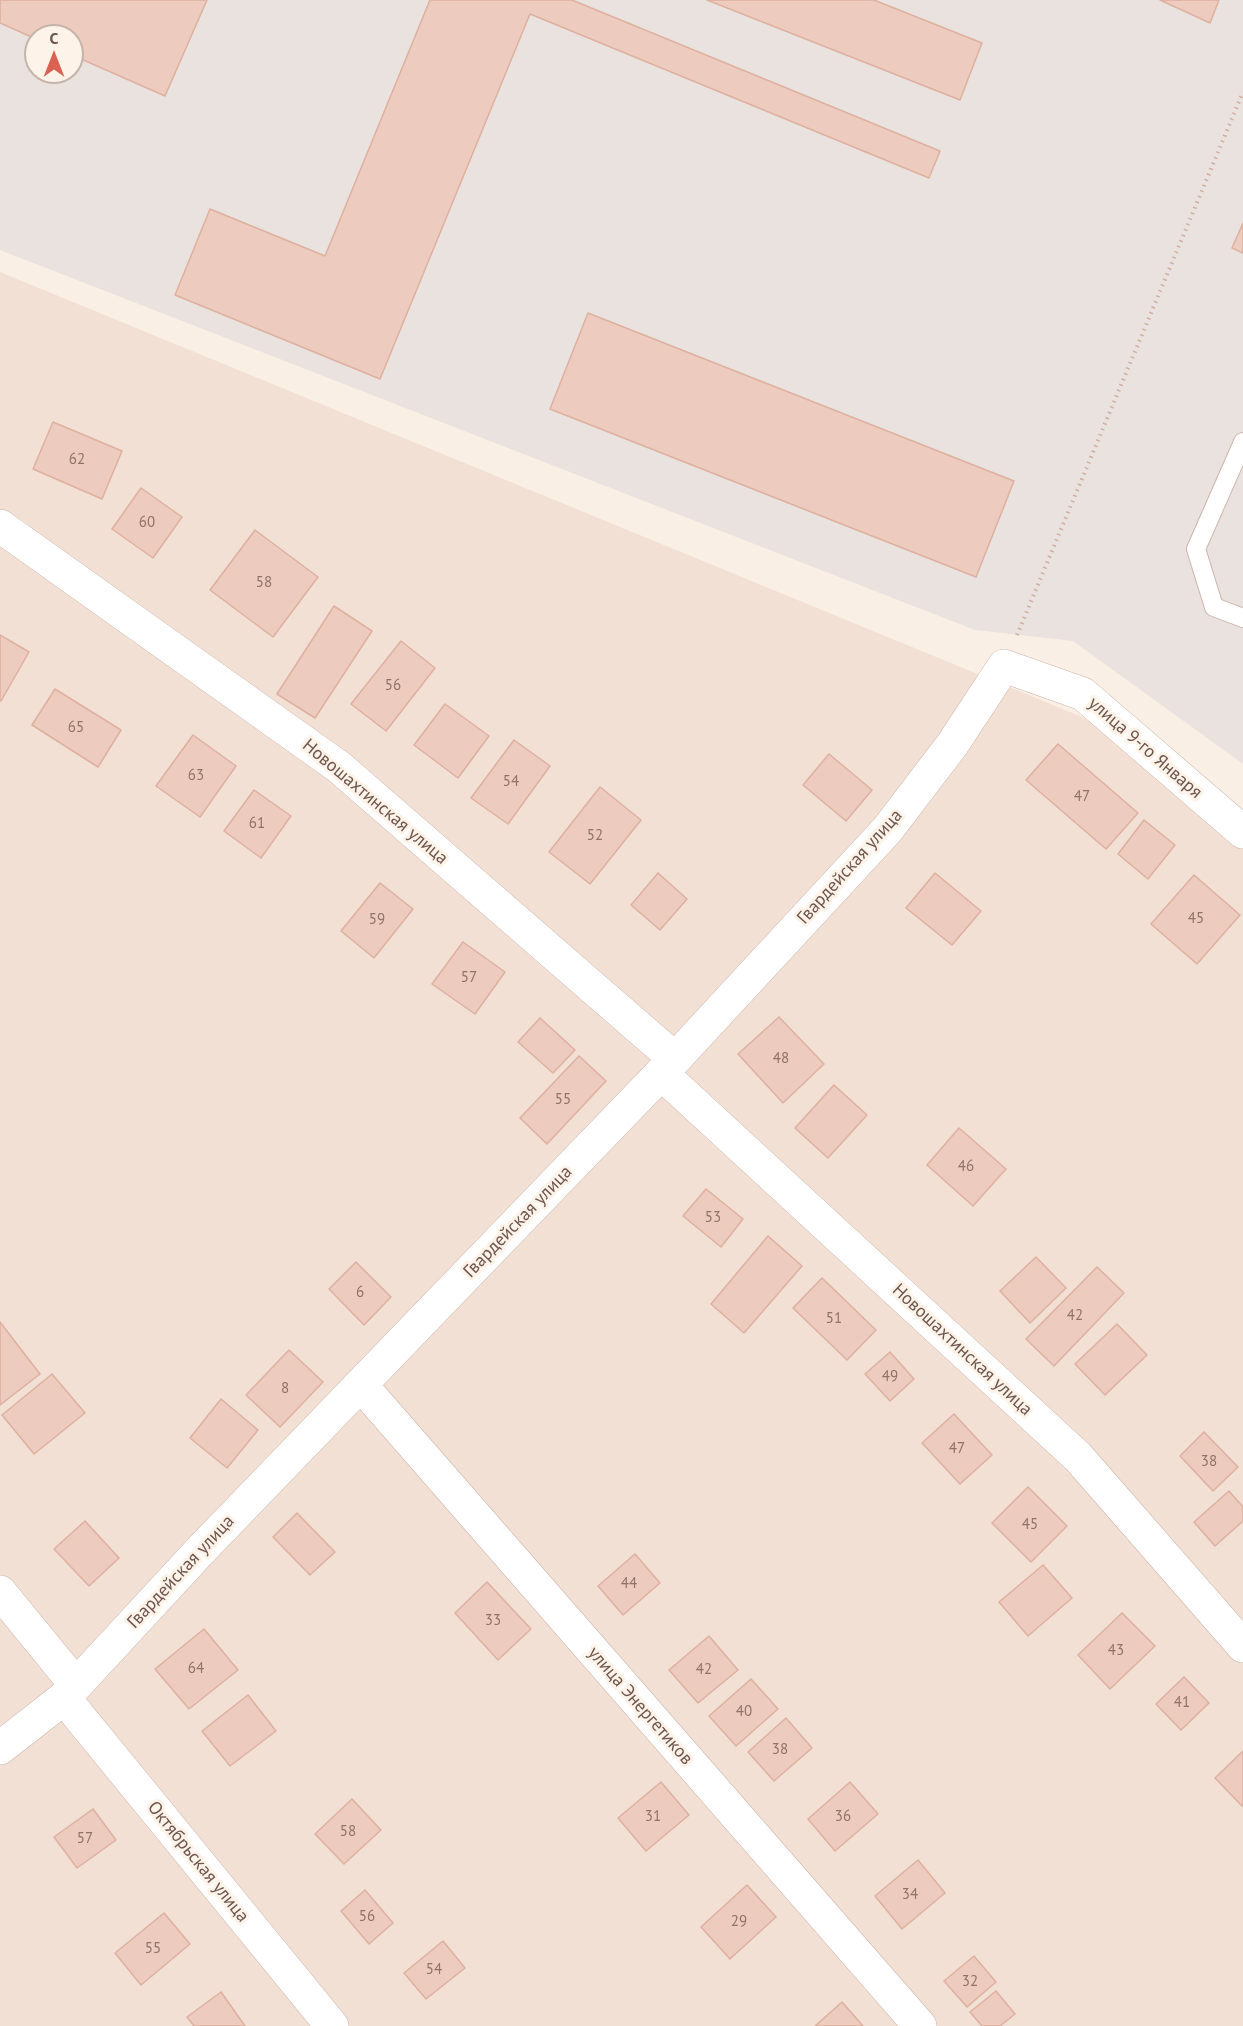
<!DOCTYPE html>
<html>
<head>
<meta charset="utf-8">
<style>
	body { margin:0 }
	#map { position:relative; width:1243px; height:2026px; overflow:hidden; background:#faefe4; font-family:"PT Sans",sans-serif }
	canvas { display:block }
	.north { position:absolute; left:24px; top:24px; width:60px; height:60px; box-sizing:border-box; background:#fdf3e9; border:2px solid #c5b4aa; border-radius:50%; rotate:0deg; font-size:16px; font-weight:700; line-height:24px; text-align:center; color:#70554c }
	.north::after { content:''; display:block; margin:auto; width:21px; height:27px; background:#da6252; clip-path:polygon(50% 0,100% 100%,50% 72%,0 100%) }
</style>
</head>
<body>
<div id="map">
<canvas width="1243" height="2026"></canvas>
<div class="north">С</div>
</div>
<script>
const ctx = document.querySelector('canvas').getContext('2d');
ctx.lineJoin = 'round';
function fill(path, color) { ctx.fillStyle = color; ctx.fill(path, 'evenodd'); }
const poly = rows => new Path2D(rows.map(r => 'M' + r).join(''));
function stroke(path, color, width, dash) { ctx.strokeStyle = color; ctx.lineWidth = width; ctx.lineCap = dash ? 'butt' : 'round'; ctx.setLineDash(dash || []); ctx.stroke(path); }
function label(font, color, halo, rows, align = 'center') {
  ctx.font = font + ' "PT Sans",sans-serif'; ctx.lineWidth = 6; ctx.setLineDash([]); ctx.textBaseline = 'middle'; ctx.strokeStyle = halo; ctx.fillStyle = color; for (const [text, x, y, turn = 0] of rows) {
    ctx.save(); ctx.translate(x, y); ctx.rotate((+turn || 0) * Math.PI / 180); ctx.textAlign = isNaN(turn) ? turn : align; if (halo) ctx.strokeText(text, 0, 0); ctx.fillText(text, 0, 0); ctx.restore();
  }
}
fill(poly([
	[0,272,1087,719,1243,814,1243,2026,0,2026]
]), '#f1e0d3');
fill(poly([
	[0,0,1243,0,1243,764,1073,641,975,630,0,250],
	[36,36,72,36,72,72,36,72]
]), '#eae2de');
const building = poly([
	[0,0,207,0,165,96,72,55,72,36,36,36,36,39,0,23,0,0],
	[430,0,572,0,940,151,929,178,530,14,380,379,175,295,210,209,325,256,430,0],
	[707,0,874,0,982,43,960,100,707,0],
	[1160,0,1219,0,1210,23,1160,0],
	[1243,223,1243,253,1232,248,1243,223],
	[588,313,1014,481,976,577,550,409,588,313],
	[53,422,122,451,102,499,33,469,53,422],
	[141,488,182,517,153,558,112,529,141,488],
	[255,530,318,577,273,637,210,590,255,530],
	[334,606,372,631,315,718,277,694,334,606],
	[0,635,29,652,1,701,0,701,0,635],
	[401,641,435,668,386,731,351,704,401,641],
	[55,689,121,730,98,767,32,725,55,689],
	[445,704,489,736,458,778,414,745,445,704],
	[193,735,236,766,200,817,156,786,193,735],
	[514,740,550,766,508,824,471,798,514,740],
	[1058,744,1138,813,1106,849,1026,780,1058,744],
	[829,754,872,790,846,821,803,785,829,754],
	[600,787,641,820,590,884,549,852,600,787],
	[254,790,291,816,261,858,224,831,254,790],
	[1144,820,1175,845,1148,879,1118,854,1144,820],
	[658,873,687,899,660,930,631,905,658,873],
	[935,873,981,911,952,945,906,908,935,873],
	[1194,875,1240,915,1197,964,1151,924,1194,875],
	[380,883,413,909,374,958,341,931,380,883],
	[463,942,505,972,475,1014,432,984,463,942],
	[779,1017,824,1064,783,1103,738,1054,779,1017],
	[540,1018,575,1050,553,1073,518,1042,540,1018],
	[579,1056,606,1081,547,1144,520,1118,579,1056],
	[834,1085,867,1115,828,1158,795,1128,834,1085],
	[959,1128,1006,1169,973,1206,927,1165,959,1128],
	[706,1189,743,1219,721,1247,683,1216,706,1189],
	[768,1236,802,1266,744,1333,711,1304,768,1236],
	[1036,1257,1066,1288,1030,1323,1000,1291,1036,1257],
	[356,1262,391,1297,364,1325,329,1289,356,1262],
	[1097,1267,1124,1293,1054,1366,1026,1339,1097,1267],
	[822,1278,876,1330,847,1360,793,1308,822,1278],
	[0,1322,40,1374,0,1405,0,1322],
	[1117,1324,1147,1355,1105,1395,1075,1364,1117,1324],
	[289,1350,323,1382,280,1427,246,1395,289,1350],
	[890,1352,914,1379,890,1401,865,1374,890,1352],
	[52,1374,85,1413,34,1454,2,1415,52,1374],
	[221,1399,258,1430,227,1468,190,1438,221,1399],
	[954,1414,992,1455,960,1484,922,1443,954,1414],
	[1204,1432,1238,1467,1213,1491,1180,1456,1204,1432],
	[1028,1487,1067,1526,1031,1562,992,1523,1028,1487],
	[1229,1491,1243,1507,1243,1521,1215,1546,1194,1522,1229,1491],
	[297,1513,335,1552,310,1575,273,1537,297,1513],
	[85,1521,119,1558,89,1586,54,1549,85,1521],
	[635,1554,660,1583,623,1615,598,1586,635,1554],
	[1043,1565,1072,1598,1028,1636,999,1602,1043,1565],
	[487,1582,531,1629,498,1660,455,1613,487,1582],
	[1122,1613,1155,1646,1110,1689,1078,1655,1122,1613],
	[204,1629,238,1670,189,1709,155,1669,204,1629],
	[709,1636,738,1670,698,1703,669,1670,709,1636],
	[1184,1677,1209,1703,1181,1730,1156,1704,1184,1677],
	[751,1679,778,1709,736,1746,709,1716,751,1679],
	[248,1695,276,1731,230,1766,202,1731,248,1695],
	[786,1718,812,1748,774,1781,748,1752,786,1718],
	[1243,1751,1243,1806,1242,1806,1215,1778,1243,1751],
	[661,1782,689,1815,646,1851,618,1818,661,1782],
	[850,1782,878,1814,835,1851,808,1819,850,1782],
	[352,1799,381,1830,344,1864,315,1834,352,1799],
	[93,1809,116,1840,77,1868,54,1837,93,1809],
	[918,1860,945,1893,902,1929,875,1896,918,1860],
	[747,1885,776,1917,730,1959,701,1927,747,1885],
	[365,1890,393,1923,369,1944,341,1911,365,1890],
	[164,1913,190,1944,141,1985,115,1953,164,1913],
	[443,1941,465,1968,426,1999,404,1973,443,1941],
	[974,1956,996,1982,967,2007,944,1981,974,1956],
	[996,1991,1015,2014,1000,2026,982,2026,970,2012,996,1991],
	[221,1992,245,2026,194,2026,187,2017,221,1992],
	[842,2002,863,2026,815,2026,842,2002]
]);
fill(building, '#edcbbe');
stroke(building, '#deb09f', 1.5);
const lane = poly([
	[1243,442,1196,549,1214,607,1243,618]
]);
const street = poly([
	[0,526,339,767,675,1059],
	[661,1073,1078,1457,1243,1646],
	[361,1385,920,2026],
	[0,1592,76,1685],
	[64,1698,332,2026],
	[0,1748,64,1698,199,1552,675,1059,887,830,952,745,1004,666,1083,694,1243,832]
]);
stroke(lane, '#cab6ab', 20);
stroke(street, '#cab6ab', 34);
stroke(poly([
	[1017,635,1243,92]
]), '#d2afa1', 4, [1.5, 4.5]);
stroke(lane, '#fff', 18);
stroke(street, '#fff', 33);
label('15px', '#8f7268', null, [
	["62",77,460],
	["60",147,523],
	["58",264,583],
	["56",393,686],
	["65",76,728],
	["63",196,776],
	["54",511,782],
	["47",1082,797],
	["61",257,824],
	["52",595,836],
	["45",1196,919],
	["59",377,920],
	["57",469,978],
	["48",781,1059],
	["55",563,1100],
	["46",966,1167],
	["53",713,1218],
	["6",360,1293],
	["42",1075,1316],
	["51",834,1319],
	["49",890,1377],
	["8",285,1389],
	["47",957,1449],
	["38",1209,1462],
	["45",1030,1525],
	["44",629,1584],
	["33",493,1621],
	["43",1116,1651],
	["64",196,1669],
	["42",704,1670],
	["41",1182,1703],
	["40",744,1712],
	["38",780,1750],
	["31",653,1817],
	["36",843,1817],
	["58",348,1832],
	["57",85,1839],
	["34",910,1895],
	["56",367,1917],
	["29",739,1922],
	["55",153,1949],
	["54",434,1970],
	["32",970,1982]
]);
label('18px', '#70554c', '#fdf3e9', [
	["улица 9-го Января",1145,748,41],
	["Новошахтинская улица",375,802,40],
	["Гвардейская улица",850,867,-48],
	["Гвардейская улица",518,1222,-46],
	["Новошахтинская улица",962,1350,43],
	["Гвардейская улица",181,1572,-47],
	["улица Энергетиков",640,1706,49],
	["Октябрьская улица",198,1862,51]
]);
</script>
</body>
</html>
